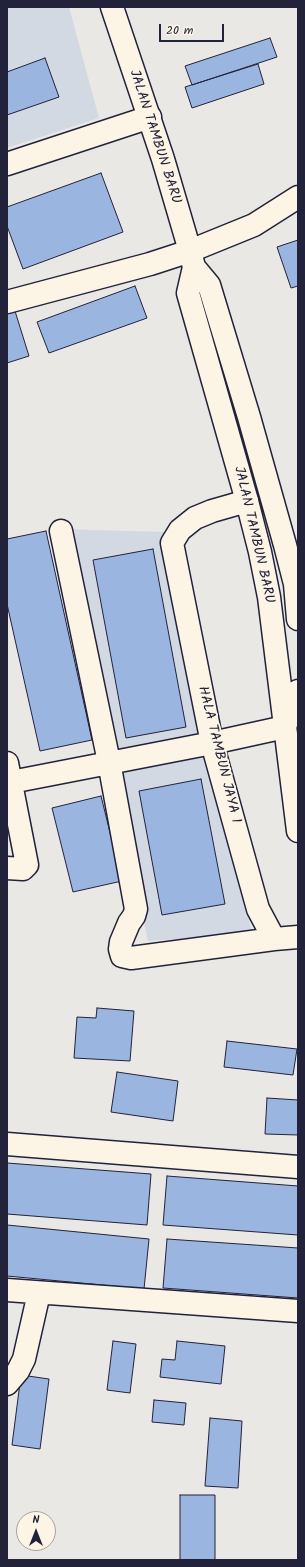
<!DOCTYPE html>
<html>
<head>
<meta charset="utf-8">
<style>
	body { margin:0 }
	#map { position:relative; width:305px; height:1567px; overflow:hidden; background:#e9e8e4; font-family:Kalam,sans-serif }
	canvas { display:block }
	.frame { position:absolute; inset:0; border:8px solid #22223b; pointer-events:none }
	.north { position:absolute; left:16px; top:1511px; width:40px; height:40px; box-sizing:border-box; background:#fcf5e5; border:1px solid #a5a1a1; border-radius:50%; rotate:0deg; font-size:11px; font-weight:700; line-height:16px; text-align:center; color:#22223b }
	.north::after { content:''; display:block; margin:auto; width:14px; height:18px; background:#22223b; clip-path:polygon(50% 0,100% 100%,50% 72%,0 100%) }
	.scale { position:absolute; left:159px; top:24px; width:65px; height:18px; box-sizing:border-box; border:2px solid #22223b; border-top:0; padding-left:5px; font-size:12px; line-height:14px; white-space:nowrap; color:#22223b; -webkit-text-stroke:3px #fcf5e5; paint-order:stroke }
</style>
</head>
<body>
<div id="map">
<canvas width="305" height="1567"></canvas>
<div class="frame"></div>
<div class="north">N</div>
<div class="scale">20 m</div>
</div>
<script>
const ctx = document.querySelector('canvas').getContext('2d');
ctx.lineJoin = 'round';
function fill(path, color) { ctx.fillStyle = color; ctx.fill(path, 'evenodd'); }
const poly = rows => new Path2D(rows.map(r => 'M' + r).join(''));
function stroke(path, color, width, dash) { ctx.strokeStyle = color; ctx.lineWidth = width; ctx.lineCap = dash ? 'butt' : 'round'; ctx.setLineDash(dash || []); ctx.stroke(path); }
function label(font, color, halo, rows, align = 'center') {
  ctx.font = font + ' Kalam,sans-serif'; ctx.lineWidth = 3.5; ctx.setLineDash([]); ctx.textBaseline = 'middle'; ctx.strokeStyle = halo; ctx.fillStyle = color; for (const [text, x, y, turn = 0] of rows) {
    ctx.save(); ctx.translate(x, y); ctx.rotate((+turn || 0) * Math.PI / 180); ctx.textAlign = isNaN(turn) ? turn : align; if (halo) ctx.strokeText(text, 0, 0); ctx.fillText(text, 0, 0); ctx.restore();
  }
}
fill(poly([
	[7,7,69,7,99,118,7,148],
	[58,529,167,532,252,934,148,941]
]), '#d2d9e3');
const building = poly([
	[270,38,277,57,192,85,185,66,270,38],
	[45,58,59,97,7,115,7,72,45,58],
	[258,64,264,84,192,108,185,87,258,64],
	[101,173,123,232,23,269,7,226,7,207,101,173],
	[298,240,298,286,291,288,277,247,298,240],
	[135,286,147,318,49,353,37,322,135,286],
	[15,311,29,356,7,363,7,314,15,311],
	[46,531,92,740,40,751,7,604,7,539,46,531],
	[153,549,186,727,126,738,93,560,153,549],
	[201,779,225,904,162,915,139,791,201,779],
	[101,796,122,881,73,892,52,808,101,796],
	[97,1008,134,1011,130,1061,74,1058,77,1017,96,1018,97,1008],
	[227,1041,297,1049,293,1075,224,1067,227,1041],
	[117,1072,178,1081,173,1121,111,1112,117,1072],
	[267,1098,298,1100,298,1135,265,1134,267,1098],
	[7,1163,151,1174,147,1225,7,1214,7,1163],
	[167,1176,298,1186,298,1235,163,1225,167,1176],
	[7,1225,149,1239,144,1289,7,1276,7,1225],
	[167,1239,298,1248,298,1298,163,1288,167,1239],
	[113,1341,136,1344,130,1393,107,1390,113,1341],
	[177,1341,225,1346,221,1384,160,1377,162,1359,175,1360,177,1341],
	[21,1375,49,1379,40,1449,12,1445,21,1375],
	[154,1400,186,1403,184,1425,152,1422,154,1400],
	[210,1418,242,1421,238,1488,205,1486,210,1418],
	[180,1495,215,1495,215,1560,180,1560,180,1495]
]);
fill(building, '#9bb5e1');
stroke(building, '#22223b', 1);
const minor = poly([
	[7,164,150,117],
	[7,302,150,264,190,251,254,225,298,197],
	[247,501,212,511,195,518,180,530,172,543,212,743,258,909,274,939,298,937],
	[61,531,109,762,136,909,134,916,129,923,121,942,120,949,122,956,131,958,274,939],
	[7,763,27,865,23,869,7,868],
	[11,782,212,743,285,727],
	[7,1144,298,1167],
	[7,1290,298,1311],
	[7,1384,18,1371,24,1359,39,1293]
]);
const major = poly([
	[112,7,163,159,190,251,194,267,188,293,247,501,260,552,269,597,298,831],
	[194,267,209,285,249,417,285,545,295,584,298,619],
	[286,724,298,691]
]);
stroke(minor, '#22223b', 25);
stroke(major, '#22223b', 25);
stroke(minor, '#fcf5e5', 22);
stroke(major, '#fcf5e5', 22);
label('14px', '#22223b', '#fcf5e5', [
	["JALAN TAMBUN BARU",154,137,72],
	["JALAN TAMBUN BARU",253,535,77],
	["HALA TAMBUN JAYA 1",218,755,76]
]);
</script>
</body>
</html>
